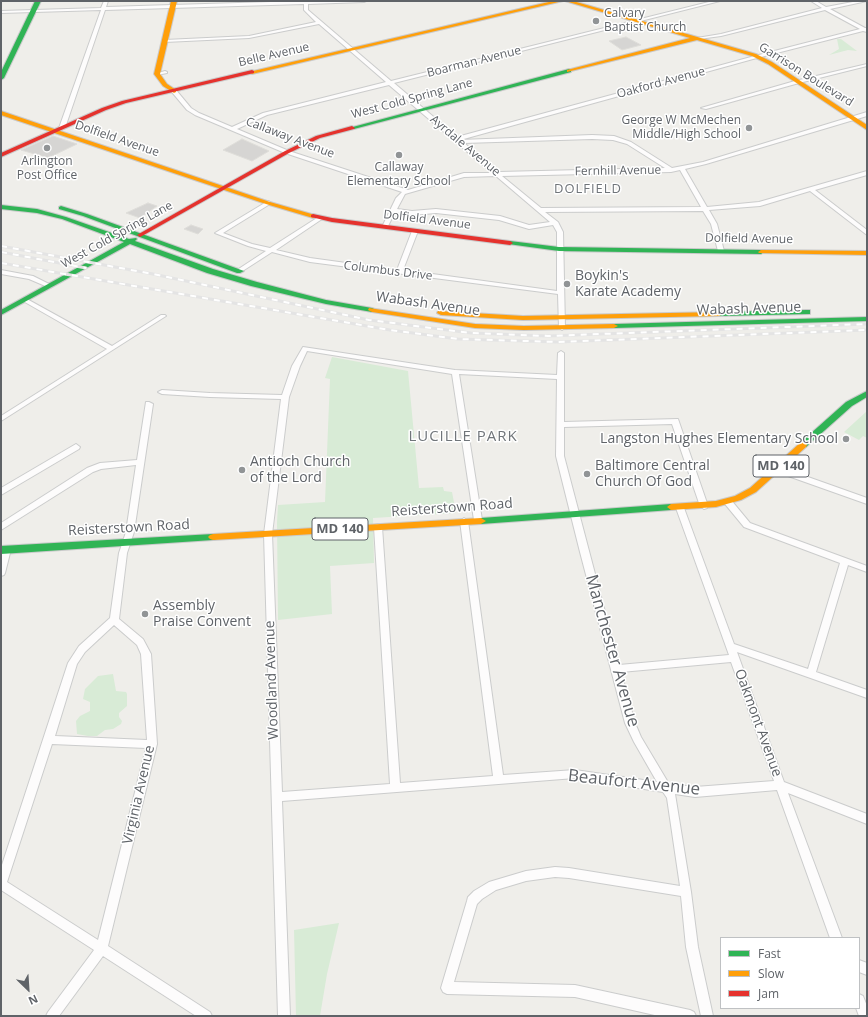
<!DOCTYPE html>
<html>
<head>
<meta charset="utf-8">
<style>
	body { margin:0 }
	#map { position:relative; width:868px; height:1017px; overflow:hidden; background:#efeeea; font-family:"Open Sans",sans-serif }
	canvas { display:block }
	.frame { position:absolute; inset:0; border:2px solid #5f6368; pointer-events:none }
	.legend { position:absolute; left:720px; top:937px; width:140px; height:72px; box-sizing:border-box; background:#fff; border:1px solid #bfc1c3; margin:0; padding:5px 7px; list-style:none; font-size:12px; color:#5f6368 }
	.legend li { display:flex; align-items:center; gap:8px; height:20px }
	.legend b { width:20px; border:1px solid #bfc1c3 }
	.north { position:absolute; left:8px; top:969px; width:40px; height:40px; -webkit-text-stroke:3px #fff; paint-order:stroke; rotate:155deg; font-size:11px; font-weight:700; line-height:16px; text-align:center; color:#5f6368 }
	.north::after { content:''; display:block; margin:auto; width:14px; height:18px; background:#5f6368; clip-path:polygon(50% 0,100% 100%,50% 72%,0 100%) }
</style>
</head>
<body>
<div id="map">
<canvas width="868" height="1017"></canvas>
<div class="frame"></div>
<ul class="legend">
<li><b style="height:5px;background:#30b455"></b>Fast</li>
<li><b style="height:5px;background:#ff9f0a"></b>Slow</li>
<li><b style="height:5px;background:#e5322d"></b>Jam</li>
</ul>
<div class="north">N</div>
</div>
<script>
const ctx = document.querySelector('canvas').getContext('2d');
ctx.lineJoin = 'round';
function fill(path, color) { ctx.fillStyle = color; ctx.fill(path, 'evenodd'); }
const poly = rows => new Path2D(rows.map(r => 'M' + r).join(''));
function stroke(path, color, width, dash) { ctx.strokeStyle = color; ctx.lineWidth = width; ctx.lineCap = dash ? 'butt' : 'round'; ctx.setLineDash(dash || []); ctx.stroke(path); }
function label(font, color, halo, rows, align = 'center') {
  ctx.font = font + ' "Open Sans",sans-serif'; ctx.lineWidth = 3; ctx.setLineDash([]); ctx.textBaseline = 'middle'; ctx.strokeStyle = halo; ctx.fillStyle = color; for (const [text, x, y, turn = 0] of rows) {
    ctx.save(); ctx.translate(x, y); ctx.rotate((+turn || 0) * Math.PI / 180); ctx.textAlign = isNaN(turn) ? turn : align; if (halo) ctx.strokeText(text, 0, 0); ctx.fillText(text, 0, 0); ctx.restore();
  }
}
fill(poly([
	[837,39,841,39,857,51,848,50,829,55,839,49],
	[332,357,408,371,419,488,443,487,444,491,452,492,456,513,373,518,374,563,330,566,332,614,278,620,277,522,278,505,325,502,330,379,325,378],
	[867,411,867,438,863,436,859,440,844,432],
	[113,674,116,691,126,692,127,694,127,706,119,713,119,717,122,721,121,724,113,729,105,730,97,736,88,736,77,734,76,721,80,716,90,711,90,702,83,699,85,689,98,676],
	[339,923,327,974,320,1016,296,1016,294,930]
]), '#d8ebd6');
const building = poly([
	[626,37,641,45,622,50,609,41,626,37],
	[53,136,77,144,48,158,21,150,53,136],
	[242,139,269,151,252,161,223,150,242,139],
	[148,203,157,206,140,218,126,213,148,203],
	[191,225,203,229,198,234,184,229,191,225]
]);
fill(building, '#d6d5d3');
stroke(building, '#deddd9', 1);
const street = poly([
	[104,1,108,1,106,7,304,1,366,1,364,2,308,4,308,10,391,81,713,1,720,1,394,83,457,137,751,57,860,29,825,10,721,36,699,39,697,38,721,34,822,8,811,1,816,1,826,7,858,1,867,1,830,9,865,28,867,28,867,32,863,31,753,59,460,140,592,135,614,136,631,142,672,168,703,162,867,112,867,116,706,164,685,169,707,207,759,202,867,171,867,175,815,190,867,230,867,235,810,191,760,206,709,210,717,224,724,251,721,253,718,251,711,224,703,211,545,212,558,222,563,232,565,328,562,330,559,328,558,294,310,262,272,252,241,272,237,272,237,270,266,251,248,246,215,233,268,201,270,202,270,204,223,233,252,244,270,248,320,216,322,217,322,219,276,250,310,258,397,270,412,231,415,229,418,231,403,270,557,291,557,232,553,225,529,229,499,220,436,213,412,215,395,212,387,228,383,228,382,227,396,198,402,192,285,153,195,115,187,110,171,91,176,90,191,108,199,113,232,127,263,113,386,82,319,24,249,38,165,42,163,41,165,40,249,36,316,22,304,10,304,4,105,10,65,128,60,129,59,128,101,10,1,13,1,11,101,8,104,1],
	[389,85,492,173,464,173,408,190,289,151,237,129,267,115,389,85],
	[592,139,613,140,627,144,665,168,499,172,464,143,592,139],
	[680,170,701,207,541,208,502,176,671,172,680,170],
	[496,176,550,222,529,225,500,216,436,209,412,211,397,209,405,194,464,177,496,176],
	[867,64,867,66,799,83,706,109,701,108,795,81,867,64],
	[165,71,167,72,167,73,157,75,155,74,165,71],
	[1,270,33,276,53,286,50,288,29,279,1,274,1,270],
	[25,298,112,346,161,315,165,315,166,316,1,421,1,416,107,349,23,301,22,300,25,298],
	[303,347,455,370,557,375,558,353,561,351,564,353,564,422,678,419,708,506,707,508,704,509,700,506,672,424,564,427,564,456,619,665,729,655,676,508,677,506,680,505,684,508,734,644,808,669,840,563,744,527,725,504,724,502,725,500,731,500,750,523,867,566,867,572,848,565,816,672,867,690,867,698,737,652,784,782,867,814,867,824,788,793,842,938,830,938,777,790,695,797,675,794,691,892,698,947,713,1016,701,1016,686,947,681,896,569,878,555,877,526,881,496,890,482,899,477,904,454,982,575,985,690,1010,694,1012,696,1016,659,1016,575,997,447,994,443,992,441,988,467,901,468,897,474,891,489,882,526,871,555,867,569,868,680,886,667,798,663,792,575,778,282,801,290,1016,278,1016,264,534,281,399,210,397,162,394,158,392,162,390,210,393,282,395,292,366,303,347],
	[307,351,452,374,474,520,478,523,482,520,459,374,557,379,556,456,580,552,625,723,634,742,657,782,575,770,503,775,468,521,464,518,460,521,493,776,400,783,382,527,381,525,378,524,375,525,374,527,390,784,282,792,272,534,289,397,300,366,307,351],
	[731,662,774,781,695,787,669,784,641,737,635,723,621,672,731,662],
	[146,402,149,402,153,404,134,532,127,553,119,619,143,639,151,654,157,744,108,946,210,1012,212,1016,196,1016,103,956,59,1016,46,1016,48,1012,94,950,1,890,1,868,68,663,79,646,110,618,119,553,126,532,136,465,101,469,93,472,1,530,1,523,87,468,100,463,137,460,146,402],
	[114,625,137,645,141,654,147,740,55,736,77,664,85,652,114,625],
	[52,744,146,748,98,940,7,882,52,744],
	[76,444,80,447,79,449,1,495,1,488,76,444],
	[777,466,867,498,867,504,774,471,773,469,777,466],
	[7,546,10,547,11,549,5,573,4,575,1,576,1,556,4,547,7,546],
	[859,960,867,963,867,975,859,972,859,960],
	[859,994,863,996,867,1006,867,1016,859,1016,856,1008,859,1008,859,994]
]);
const fast = poly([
	[35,1,41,1,4,78,1,80,1,72,35,1],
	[569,69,571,70,571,72,354,129,349,128,569,69],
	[1,205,37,209,66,217,129,239,136,238,137,239,135,241,213,269,257,282,326,300,372,308,376,310,372,312,326,304,251,286,207,273,130,244,1,315,1,310,124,242,62,219,37,213,1,209,1,205],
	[61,206,87,214,244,271,240,273,237,273,83,216,59,209,59,207,61,206],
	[510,241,559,247,761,250,764,252,761,254,559,251,508,244,507,243,510,241],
	[807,310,810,310,810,314,719,316,715,314,719,312,807,310],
	[867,317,867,321,614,328,610,326,614,324,867,317],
	[867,391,867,397,852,406,806,447,800,447,799,445,800,443,846,402,867,391],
	[671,504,675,507,671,510,481,524,476,521,481,518,671,504],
	[213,534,216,535,218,537,216,539,213,540,1,554,1,546,213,534]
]);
const slow = poly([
	[171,1,177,1,160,74,167,84,176,90,176,92,174,93,163,86,154,74,171,1],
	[553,1,563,1,252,74,249,72,553,1],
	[565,1,573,1,756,54,772,62,867,125,867,130,768,64,752,56,697,40,567,72,567,70,690,38,565,1],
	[1,111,270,202,315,215,316,216,313,218,266,204,1,115,1,111],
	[761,250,867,251,867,255,759,253,758,252,761,250],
	[369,308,475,324,524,326,614,324,618,326,614,328,524,330,475,328,372,312,368,310,369,308],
	[438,311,523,316,719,312,723,314,719,316,523,320,441,315,437,313,438,311],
	[803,442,806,443,807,445,806,447,756,492,741,500,716,507,671,510,667,507,671,504,716,501,735,496,750,488,800,443,803,442],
	[481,518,486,521,481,524,213,540,210,539,208,537,210,535,213,534,481,518]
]);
const jam = poly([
	[252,70,254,71,254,73,126,103,106,110,1,157,1,153,102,108,122,101,252,70],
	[352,126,355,128,354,129,320,138,289,153,142,236,140,237,137,235,285,151,316,136,352,126],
	[313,214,332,218,510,241,513,243,510,245,332,222,311,217,311,215,313,214]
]);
stroke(street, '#cbcccc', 2);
stroke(fast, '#cacacb', 2);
stroke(slow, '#cacacb', 2);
stroke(jam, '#cacacb', 2);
fill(street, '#fdfcfc');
fill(fast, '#30b455');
fill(slow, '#ff9f0a');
fill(jam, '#e5322d');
const rail = poly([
	[1,246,153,274,369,320,471,333,548,336,867,324],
	[1,252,86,268],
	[1,263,390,330,458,339,558,342,867,330]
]);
stroke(rail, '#e4e4e4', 3);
stroke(rail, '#fff', 2, [6]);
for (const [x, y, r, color] of [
	[596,21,4,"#919496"],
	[749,128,4,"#919496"],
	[47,148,4,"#919496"],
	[399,155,4,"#919496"],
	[567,284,4,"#919496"],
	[846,439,4,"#919496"],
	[242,470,4,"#919496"],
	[587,474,4,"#919496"],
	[145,614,4,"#919496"]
]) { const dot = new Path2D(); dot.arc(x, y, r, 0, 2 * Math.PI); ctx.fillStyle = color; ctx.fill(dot); stroke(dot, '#fff', 1.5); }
label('12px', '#5f6368', '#fff', [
	["Calvary",604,14,"left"],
	["Baptist Church",604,28,"left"],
	["George W McMechen",741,121,"right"],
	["Middle/High School",741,135,"right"],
	["Arlington",47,162],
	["Post Office",47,176],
	["Callaway",399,168],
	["Elementary School",399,182]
]);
label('12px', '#5f6368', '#fff', [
	["Belle Avenue",274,55,-13],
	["Boarman Avenue",474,62,-14],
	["Garrison Boulevard",806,75,32],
	["Oakford Avenue",661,83,-15],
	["West Cold Spring Lane",412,99,-15],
	["Callaway Avenue",290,138,21],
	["Dolfield Avenue",117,139,19],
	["Ayrdale Avenue",465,146,40],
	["Fernhill Avenue",618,171,-1],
	["Dolfield Avenue",427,220,7],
	["West Cold Spring Lane",117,235,-29],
	["Dolfield Avenue",749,239,1],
	["Columbus Drive",388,271,7]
]);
ctx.letterSpacing = '1px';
label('13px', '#70757a', '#fff', [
	["DOLFIELD",588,189]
]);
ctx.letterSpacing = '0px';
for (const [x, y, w] of [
	[781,466,56],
	[340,529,56]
]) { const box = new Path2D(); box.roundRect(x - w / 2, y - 11, w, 22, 3); ctx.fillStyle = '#fff'; ctx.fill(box); stroke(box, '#5f6368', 1); }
label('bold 13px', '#5f6368', null, [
	["MD 140",781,466],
	["MD 140",340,529]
]);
label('14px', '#5f6368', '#fff', [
	["Boykin's",575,276],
	["Karate Academy",575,292],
	["Langston Hughes Elementary School",838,439,"right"],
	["Antioch Church",250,462],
	["of the Lord",250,478],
	["Baltimore Central",595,466],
	["Church Of God",595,482],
	["Assembly",153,606],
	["Praise Convent",153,622]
], 'left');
label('14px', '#5f6368', '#fff', [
	["Wabash Avenue",428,304,8],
	["Wabash Avenue",749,309,-2],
	["Reisterstown Road",452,508,-4],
	["Reisterstown Road",129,528,-3],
	["Woodland Avenue",272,680,-92],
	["Oakmont Avenue",758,723,70],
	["Virginia Avenue",139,795,-77]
]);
ctx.letterSpacing = '1px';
label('15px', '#70757a', '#fff', [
	["LUCILLE PARK",463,437]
]);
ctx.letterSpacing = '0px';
label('17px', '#5f6368', '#fff', [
	["Manchester Avenue",612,651,74],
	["Beaufort Avenue",634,783,6]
]);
</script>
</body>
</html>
